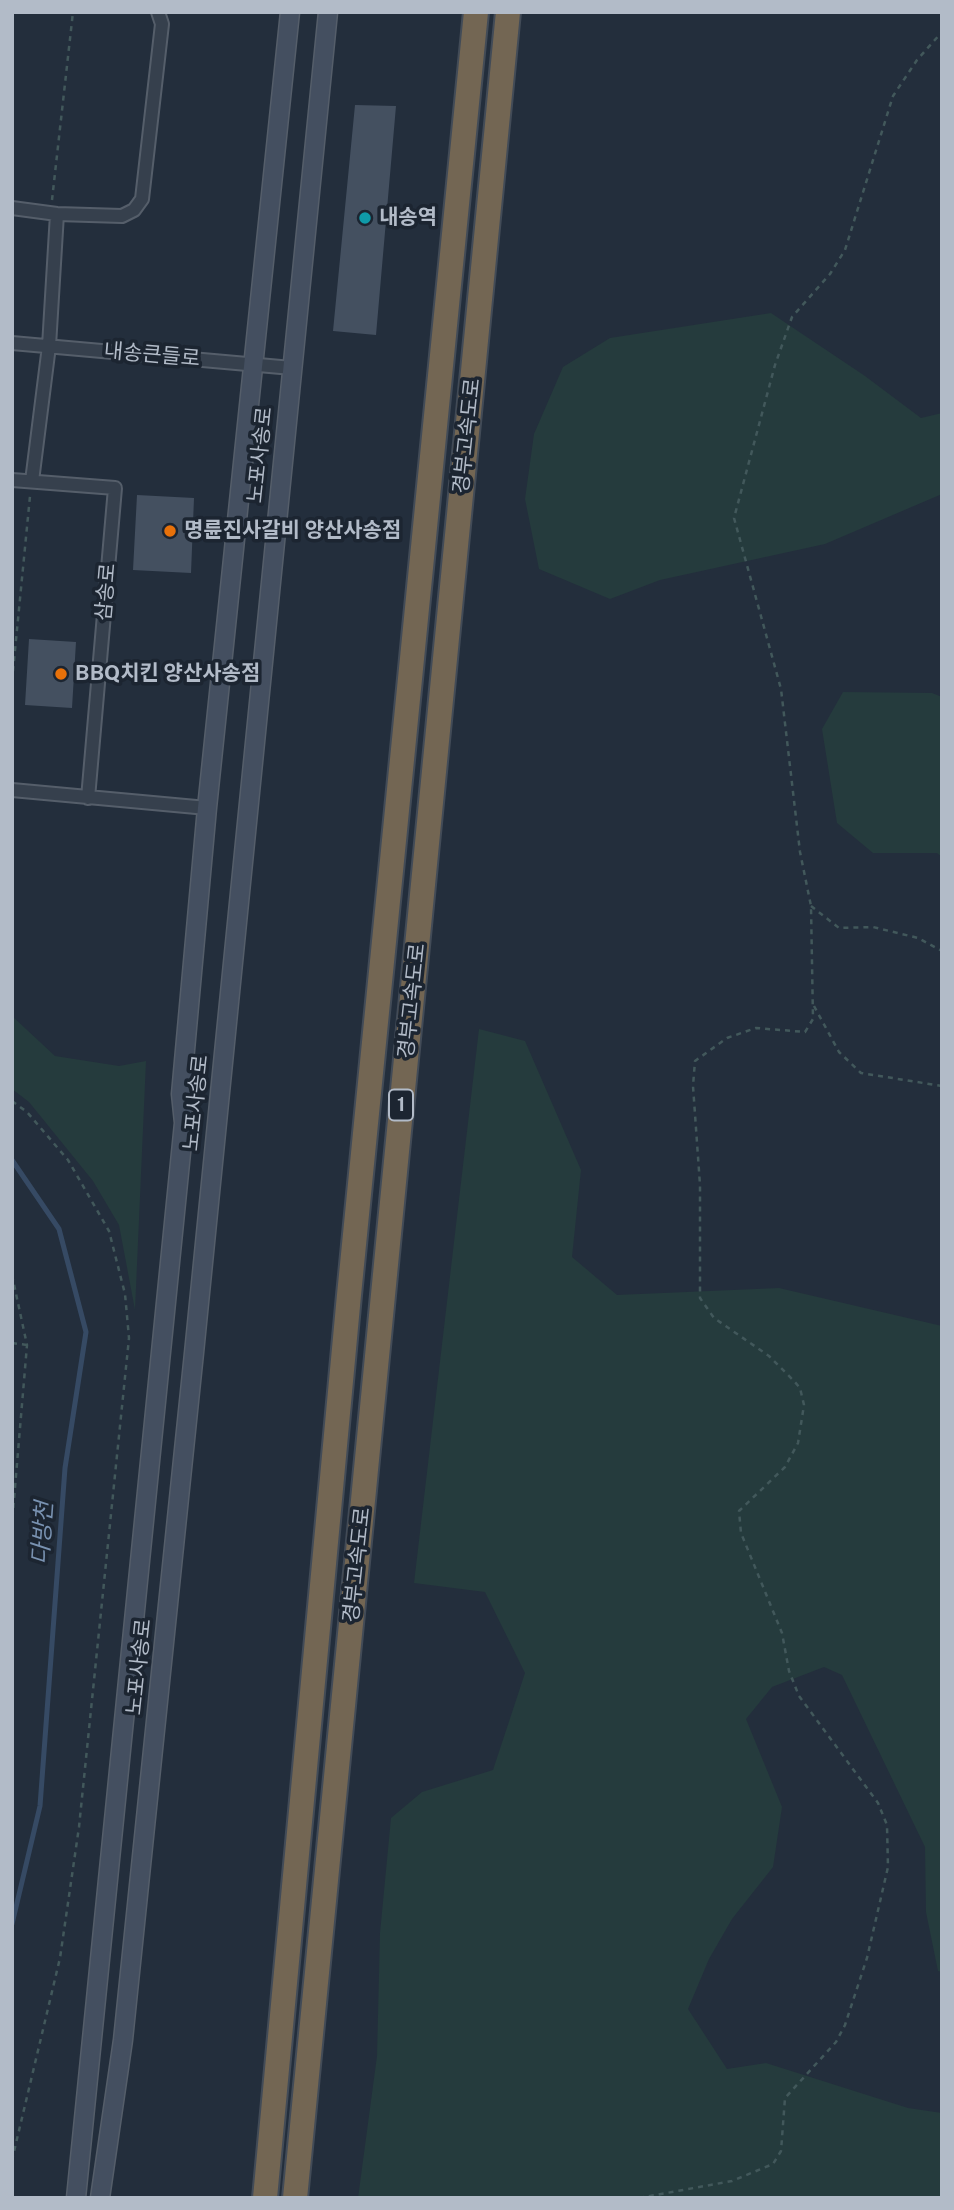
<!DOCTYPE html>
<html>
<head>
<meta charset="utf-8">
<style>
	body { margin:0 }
	#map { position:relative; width:954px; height:2210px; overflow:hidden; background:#232e3c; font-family:"Public Sans",sans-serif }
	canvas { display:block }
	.frame { position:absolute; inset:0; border:14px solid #b2bbc8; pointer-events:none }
</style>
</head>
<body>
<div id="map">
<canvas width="954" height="2210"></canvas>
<div class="frame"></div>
</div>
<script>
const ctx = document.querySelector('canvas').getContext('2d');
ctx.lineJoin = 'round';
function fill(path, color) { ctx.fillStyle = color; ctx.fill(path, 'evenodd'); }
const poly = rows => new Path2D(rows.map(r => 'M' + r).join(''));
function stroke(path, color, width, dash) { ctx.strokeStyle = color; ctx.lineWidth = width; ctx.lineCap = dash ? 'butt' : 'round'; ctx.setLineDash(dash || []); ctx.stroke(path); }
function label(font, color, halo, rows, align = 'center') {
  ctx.font = font + ' "Public Sans","Noto Sans KR",sans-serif'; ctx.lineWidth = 7; ctx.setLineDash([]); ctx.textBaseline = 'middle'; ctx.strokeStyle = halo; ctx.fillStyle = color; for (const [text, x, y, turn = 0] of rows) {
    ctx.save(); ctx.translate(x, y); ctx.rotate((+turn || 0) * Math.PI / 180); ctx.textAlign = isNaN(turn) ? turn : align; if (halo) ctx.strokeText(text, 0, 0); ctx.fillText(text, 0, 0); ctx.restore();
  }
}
fill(poly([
	[771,313,865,376,921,418,942,413,942,494,825,544,660,580,610,599,539,569,525,499,534,434,563,367,610,338],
	[843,692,932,693,942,697,942,857,937,853,873,853,837,823,822,729],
	[12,1016,55,1056,119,1066,146,1061,135,1310,119,1225,93,1181,29,1102,12,1089],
	[479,1029,525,1041,581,1170,572,1257,617,1295,779,1288,942,1326,942,1972,938,1971,926,1912,925,1847,842,1675,824,1667,772,1687,746,1719,782,1807,773,1867,732,1919,709,1959,688,2009,727,2069,766,2063,908,2108,942,2113,942,2198,358,2198,377,2056,380,1933,391,1818,422,1792,493,1770,525,1673,485,1592,414,1583]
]), '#253b3d');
stroke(poly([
	[12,1160,59,1229,86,1332,65,1468,40,1806,12,1924]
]), '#364a64', 5);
fill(poly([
	[355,105,396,106,376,335,333,331],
	[137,495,194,498,191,573,133,570],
	[29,639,76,642,72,708,25,705]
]), '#445060');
const street = poly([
	[12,208,57,214,122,216,134,210,142,199,162,24,158,12],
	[12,343,292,368],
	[12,480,115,488,88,798],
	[32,481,49,346,57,214],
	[12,790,207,808]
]);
const secondary = poly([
	[76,2198,184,1123,181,1094,207,808,290,12],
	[100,2198,123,2040,194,1353,328,12]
]);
const highway = poly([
	[265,2198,349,1295,476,12],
	[295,2198,508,12]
]);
stroke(street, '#555e6a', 16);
stroke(secondary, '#555e6a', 21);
stroke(highway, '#424b57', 28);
stroke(poly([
	[52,200,73,12],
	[12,681,30,496],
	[811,906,839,928,873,927,918,938,942,951],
	[814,1006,839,1052,861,1073,942,1086],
	[12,1101,27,1112,68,1160,109,1231,125,1294,129,1338,79,1827,60,1958,12,2160],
	[12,1275,27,1345,12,1523],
	[12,1343,27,1345],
	[639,2198,732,2181,773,2164,781,2151,785,2098,836,2042,845,2025,867,1958,888,1867,887,1825,878,1803,799,1696,789,1671,782,1633,741,1533,739,1511,785,1467,798,1443,804,1405,800,1388,794,1381,769,1356,714,1318,700,1298,700,1185,693,1086,695,1061,727,1038,756,1028,805,1032,813,1019,811,906,800,852,781,689,734,518,775,365,792,317,830,274,845,250,893,96,917,60,942,32]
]), '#42585b', 2.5, [5, 5]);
stroke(street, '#36404d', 12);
stroke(secondary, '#444f60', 18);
stroke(highway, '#736653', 24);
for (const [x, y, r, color] of [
	[365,218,7,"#0f9aa8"],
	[170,531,7,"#e8710a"],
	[61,674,7,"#e8710a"]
]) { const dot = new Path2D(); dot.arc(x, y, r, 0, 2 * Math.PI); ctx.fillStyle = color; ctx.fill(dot); stroke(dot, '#1c2531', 2.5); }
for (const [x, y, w] of [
	[401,1105,24]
]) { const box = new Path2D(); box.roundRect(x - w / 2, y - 15.5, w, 31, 5); ctx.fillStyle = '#1c2531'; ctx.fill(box); stroke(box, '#b2bbc8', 2); }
label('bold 19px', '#b2bbc8', null, [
	["1",401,1105]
]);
label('bold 21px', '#b2bbc8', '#1c2531', [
	["내송역",379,218],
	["명륜진사갈비 양산사송점",184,531],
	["BBQ치킨 양산사송점",75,674]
], 'left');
label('21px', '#b2bbc8', '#1c2531', [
	["내송큰들로",152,355,5],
	["경부고속도로",467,436,-84],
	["노포사송로",260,455,-84],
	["삼송로",106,592,-85],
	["경부고속도로",412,1001,-84],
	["노포사송로",196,1103,-84],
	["경부고속도로",357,1565,-84],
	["노포사송로",139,1667,-84]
]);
label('italic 23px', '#7992b1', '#1c2531', [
	["다방천",43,1533,-86]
]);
</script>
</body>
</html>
